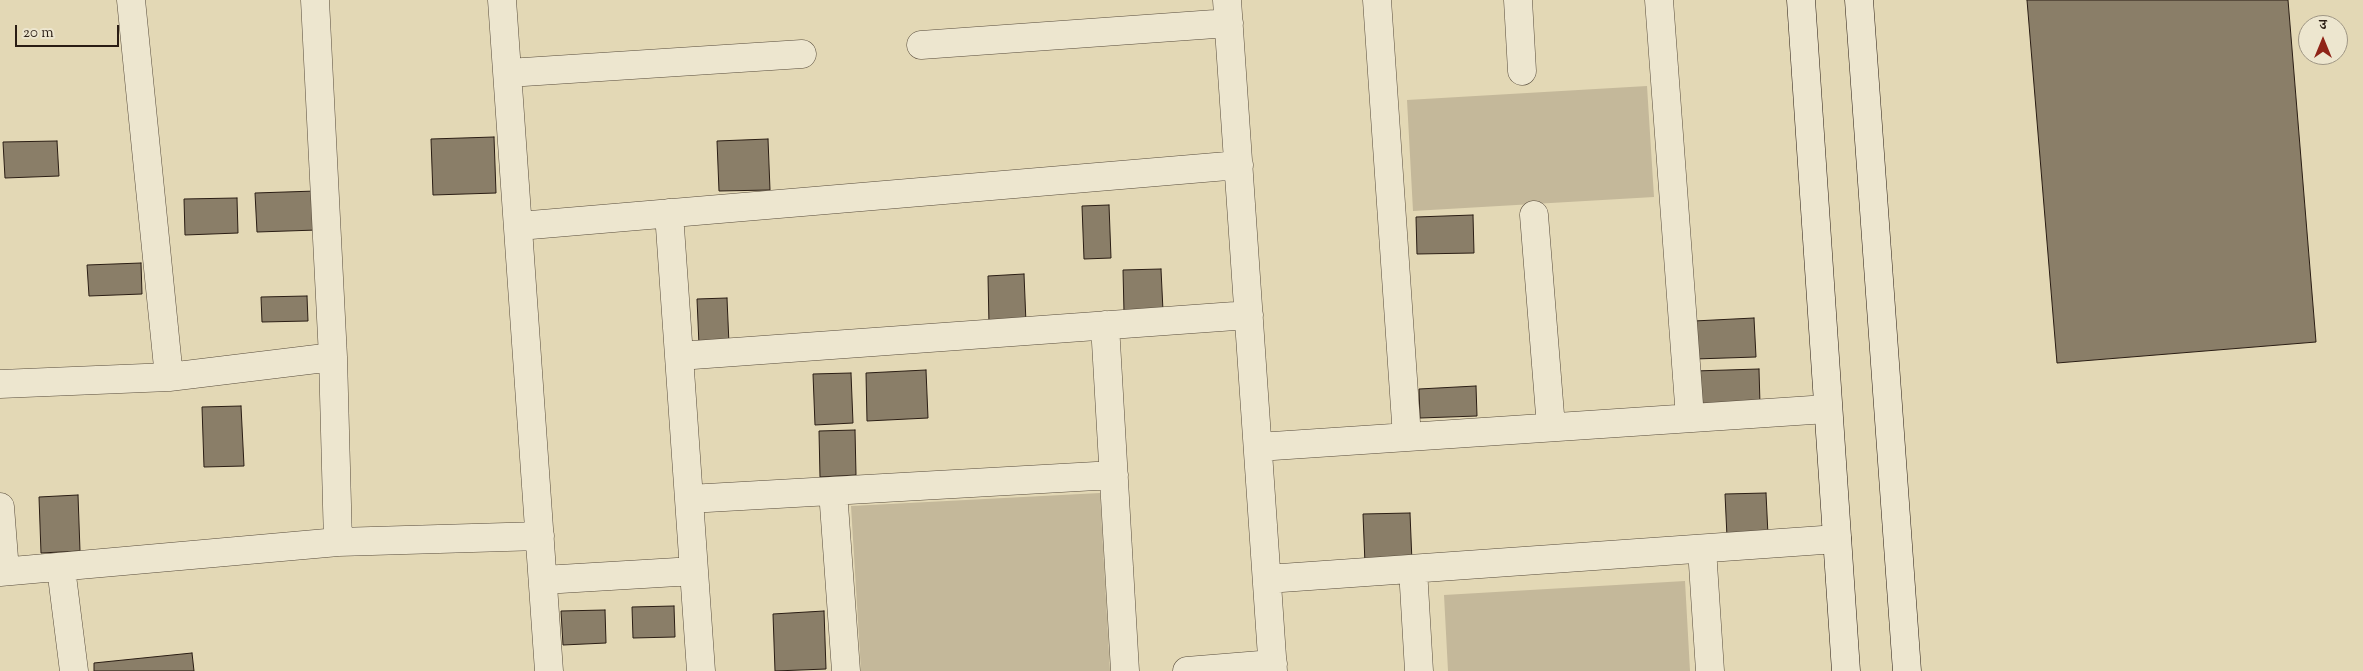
<!DOCTYPE html>
<html>
<head>
<meta charset="utf-8">
<style>
	body { margin:0 }
	#map { position:relative; width:2363px; height:671px; overflow:hidden; background:#e3d8b5; font-family:"Sorts Mill Goudy","Noto Serif Devanagari",serif }
	canvas { display:block }
	.north { position:absolute; left:2298px; top:15px; width:50px; height:50px; box-sizing:border-box; background:#ede6cf; border:1px solid #9f9684; border-radius:50%; rotate:0deg; font-size:14px; font-weight:700; line-height:20px; text-align:center; color:#2a1d14 }
	.north::after { content:''; display:block; margin:auto; width:18px; height:22px; background:#8f2418; clip-path:polygon(50% 0,100% 100%,50% 72%,0 100%) }
	.scale { position:absolute; left:15px; top:25px; width:104px; height:22px; box-sizing:border-box; border:2px solid #2a1d14; border-top:0; padding-left:6px; font-size:15px; line-height:18px; white-space:nowrap; color:#2a1d14; -webkit-text-stroke:4px #ede6cf; paint-order:stroke }
</style>
</head>
<body>
<div id="map">
<canvas width="2363" height="671"></canvas>
<div class="north">उ</div>
<div class="scale">20 m</div>
</div>
<script>
const ctx = document.querySelector('canvas').getContext('2d');
ctx.lineJoin = 'round';
function fill(path, color) { ctx.fillStyle = color; ctx.fill(path, 'evenodd'); }
const poly = rows => new Path2D(rows.map(r => 'M' + r).join(''));
function stroke(path, color, width, dash) { ctx.strokeStyle = color; ctx.lineWidth = width; ctx.lineCap = dash ? 'butt' : 'round'; ctx.setLineDash(dash || []); ctx.stroke(path); }
fill(poly([
	[1647,86,1654,197,1413,211,1407,100],
	[1100,493,1110,671,861,671,851,506],
	[1685,581,1690,671,1448,671,1444,595]
]), '#c4b89a');
const building = poly([
	[2027,0,2288,0,2316,342,2057,363,2027,0],
	[494,137,496,193,433,195,431,139,494,137],
	[768,139,770,190,719,191,717,141,768,139],
	[57,141,59,176,5,178,3,142,57,141],
	[316,191,317,230,257,232,255,193,316,191],
	[237,198,238,233,185,235,184,199,237,198],
	[1109,205,1111,258,1084,259,1082,206,1109,205],
	[1473,215,1474,253,1417,254,1416,217,1473,215],
	[141,263,142,294,89,296,87,265,141,263],
	[1161,269,1163,311,1124,312,1123,270,1161,269],
	[1024,274,1026,323,989,325,988,276,1024,274],
	[307,296,308,321,262,322,261,297,307,296],
	[727,298,729,344,699,345,697,299,727,298],
	[1754,318,1756,357,1695,359,1694,321,1754,318],
	[1759,369,1760,405,1697,407,1695,371,1759,369],
	[926,370,928,418,867,421,866,373,926,370],
	[851,373,853,423,815,425,813,374,851,373],
	[1476,386,1477,416,1420,418,1419,389,1476,386],
	[241,406,244,466,204,467,202,407,241,406],
	[855,430,856,475,820,477,819,431,855,430],
	[1766,493,1768,535,1727,537,1725,494,1766,493],
	[78,495,80,551,41,553,39,497,78,495],
	[1410,513,1412,562,1365,564,1363,514,1410,513],
	[674,606,675,637,633,638,632,607,674,606],
	[605,610,606,643,563,645,561,611,605,610],
	[824,611,826,669,775,671,773,614,824,611],
	[192,653,194,671,94,671,94,663,192,653]
]);
fill(building, '#8a7e68');
stroke(building, '#2a1d14', 1);
const street = poly([
	[131,0,169,377],
	[315,0,333,357,338,542],
	[502,0,549,671],
	[1227,0,1273,671],
	[1377,0,1407,437],
	[1518,0,1522,71],
	[1659,0,1690,418],
	[921,45,1229,23],
	[508,73,802,54],
	[669,213,701,671],
	[1534,215,1551,427],
	[519,226,1239,165],
	[1105,325,1125,671],
	[679,356,1249,315],
	[0,384,169,377,333,357],
	[1258,447,1827,409],
	[833,491,846,671],
	[689,499,1114,475],
	[0,507,5,571],
	[1702,549,1710,671],
	[61,568,74,671],
	[1413,569,1419,671],
	[0,572,338,542,540,536],
	[1267,579,1837,539],
	[543,580,694,571],
	[1187,671,1273,664]
]);
const secondary = poly([
	[1801,0,1846,671],
	[1859,0,1907,671]
]);
stroke(street, '#584c3c', 29);
stroke(secondary, '#2a1d14', 29);
stroke(street, '#ede6cf', 28);
stroke(secondary, '#ede6cf', 28);
</script>
</body>
</html>
